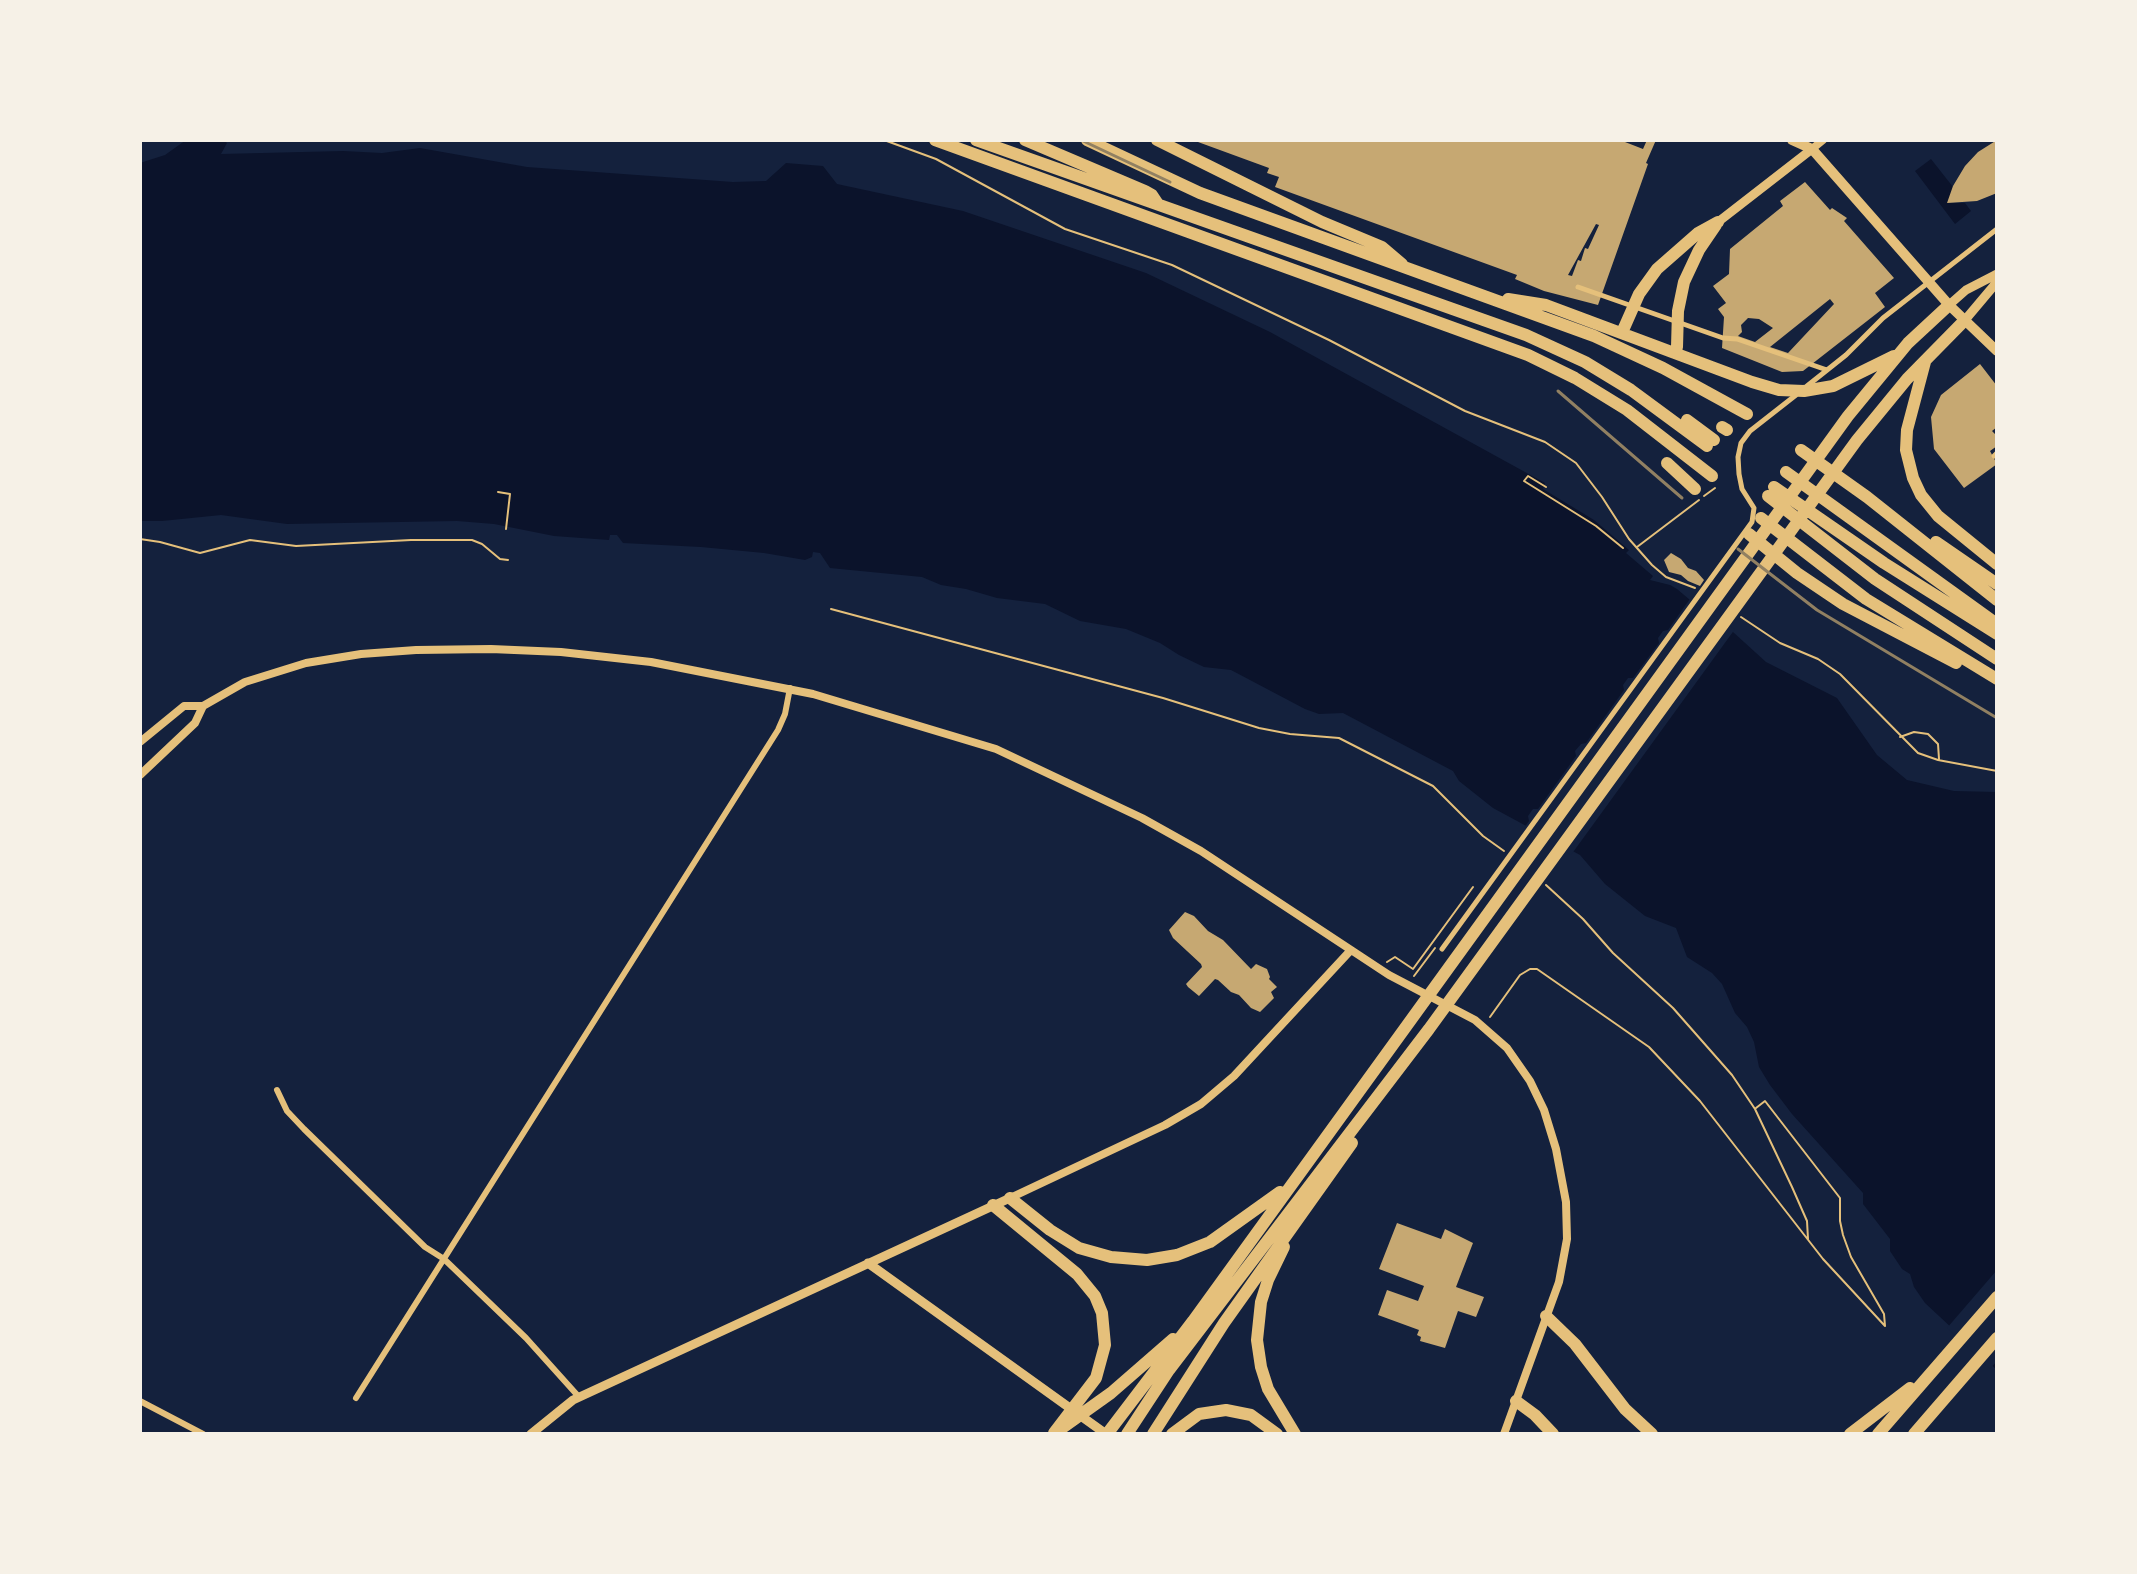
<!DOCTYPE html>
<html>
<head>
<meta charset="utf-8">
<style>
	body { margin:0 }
	#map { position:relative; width:2137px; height:1574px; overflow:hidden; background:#14213d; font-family:"Space Grotesk",sans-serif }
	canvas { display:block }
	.frame { position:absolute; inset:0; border:142px solid #f6f1e7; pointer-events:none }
</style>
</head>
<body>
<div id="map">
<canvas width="2137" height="1574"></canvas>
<div class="frame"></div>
</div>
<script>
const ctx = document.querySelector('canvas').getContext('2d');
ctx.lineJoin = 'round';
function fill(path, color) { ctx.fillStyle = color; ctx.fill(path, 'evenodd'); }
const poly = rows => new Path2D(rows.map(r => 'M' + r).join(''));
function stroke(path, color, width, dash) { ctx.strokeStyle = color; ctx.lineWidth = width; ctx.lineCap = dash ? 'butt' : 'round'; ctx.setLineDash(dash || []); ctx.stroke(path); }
fill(poly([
	[186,140,224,140,227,143,221,154,343,151,382,153,420,148,527,167,733,182,766,181,786,163,823,166,837,184,963,211,1146,273,1270,332,1545,483,1543,489,1594,520,1629,550,1626,553,1653,576,1650,580,1670,585,1677,589,1690,600,1688,603,1733,632,1766,662,1837,698,1877,755,1907,780,1954,791,1997,792,1997,1370,1925,1303,1914,1287,1910,1274,1902,1269,1890,1251,1890,1239,1863,1204,1863,1193,1792,1114,1770,1085,1759,1067,1754,1042,1747,1027,1735,1013,1722,984,1712,973,1687,957,1676,928,1645,916,1605,884,1580,855,1493,808,1459,781,1453,771,1343,713,1319,714,1305,709,1231,670,1204,667,1179,655,1160,643,1126,629,1080,621,1045,604,997,598,966,589,941,585,922,577,830,568,820,553,813,552,812,557,805,560,764,553,701,547,623,543,617,535,610,535,609,540,554,536,494,524,457,521,287,524,221,515,162,521,140,521,140,163,165,155],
	[1931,159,1953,187,1948,203,1965,203,1971,211,1955,224,1915,171]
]), '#0b132b');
fill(poly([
	[1692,596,1693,602,1735,629,1571,855,1524,828,1529,821,1528,816,1533,809,1538,809,1576,756,1575,751,1581,744,1586,743,1624,690,1623,685,1628,678,1633,678,1659,643,1658,638,1663,631,1668,630],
	[1997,1270,1997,1361,1990,1369,1947,1328]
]), '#14213d');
fill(poly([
	[1199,140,1626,140,1625,142,1643,149,1647,140,1656,140,1646,163,1648,164,1598,305,1544,291,1515,279,1517,275,1275,187,1279,177,1267,173,1269,168,1198,142],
	[1596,224,1599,225,1588,249,1585,248,1581,261,1578,260,1572,276,1568,275],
	[1997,140,1997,193,1977,201,1947,203,1953,186,1965,166,1978,152],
	[1805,182,1830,210,1832,208,1847,218,1844,221,1894,278,1875,293,1885,307,1803,371,1782,372,1722,348,1724,317,1718,309,1726,303,1713,286,1729,274,1730,249,1783,206,1780,201],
	[1830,299,1834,304,1788,353,1770,347],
	[1748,318,1759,319,1773,328,1755,342,1738,336,1742,332,1741,325],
	[1980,364,1997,386,1997,427,1992,431,1997,436,1997,446,1990,451,1997,464,1964,488,1934,449,1931,417,1941,395],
	[1671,553,1681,559,1688,568,1696,571,1704,580,1700,586,1688,581,1681,575,1669,572,1664,560],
	[1185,912,1194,916,1208,931,1223,940,1251,969,1256,964,1267,969,1270,977,1269,979,1277,987,1271,992,1274,998,1260,1012,1251,1008,1239,995,1231,992,1218,980,1215,979,1199,996,1188,987,1186,984,1202,967,1201,964,1173,938,1169,930],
	[1397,1223,1441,1239,1445,1229,1473,1243,1456,1287,1484,1297,1476,1317,1458,1311,1445,1348,1420,1341,1421,1337,1417,1335,1419,1330,1378,1315,1387,1290,1418,1301,1424,1286,1379,1269]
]), '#c6a872');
stroke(poly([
	[884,140,936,159,1065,229,1172,265,1329,340,1465,411,1545,442,1576,463,1602,497,1629,539,1652,565,1666,577,1695,588],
	[1546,487,1528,476,1524,481,1596,526,1623,548],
	[498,492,510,494,506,529],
	[1704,496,1715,488],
	[140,539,160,542,200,553,250,540,296,546,411,540,472,540,482,544,500,559,508,560],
	[1637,547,1699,500],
	[831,609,1163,698,1259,728,1290,734,1339,738,1433,786,1483,836,1504,851],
	[1741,617,1780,643,1818,659,1840,674,1918,753,1938,760,1997,771],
	[1900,737,1914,732,1928,734,1938,744,1939,759],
	[1546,885,1583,919,1613,953,1673,1008,1732,1075,1755,1109,1792,1187,1807,1221,1808,1239],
	[1387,962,1395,957,1413,969,1473,887],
	[1414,976,1435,948],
	[1490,1017,1520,975,1530,969,1537,969,1649,1047,1700,1101,1823,1259,1885,1326],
	[1756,1108,1765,1101,1840,1198,1840,1221,1843,1235,1851,1257,1884,1314,1885,1326]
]), '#e5c07b', 2);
stroke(poly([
	[1578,287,1723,338,1737,339,1827,370],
	[1807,386,1846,355,1883,318,1997,229],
	[1994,456,1997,453],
	[1442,949,1752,522,1754,508,1742,489,1739,474,1738,457,1741,443,1750,431,1796,395]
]), '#e5c07b', 5);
stroke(poly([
	[277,1090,287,1111,304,1129,425,1247,444,1259,526,1338,579,1397],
	[356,1398,778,730,785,714,790,688],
	[140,1401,203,1434]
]), '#e5c07b', 6);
stroke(poly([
	[1812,149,1823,140],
	[140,742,184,706,203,706,245,682,306,663,361,654,416,650,491,649,561,652,651,662,813,694,996,749,1142,818,1201,851,1389,975,1475,1020,1507,1048,1530,1081,1544,1110,1556,1149,1566,1202,1567,1239,1559,1282,1504,1434],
	[140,775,195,723,203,706],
	[1010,1198,1165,1125,1201,1104,1234,1076,1350,951]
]), '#e5c07b', 8);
stroke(poly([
	[1718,222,1812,149],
	[1949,305,1966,290,1997,274],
	[1965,320,1997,282],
	[868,1263,1106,1434],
	[531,1434,573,1400,1010,1198]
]), '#e5c07b', 9);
stroke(poly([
	[1792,140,1812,149,1949,305,1997,351]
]), '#e5c07b', 10);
stroke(poly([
	[935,140,1528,355,1575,378,1627,410,1712,476],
	[976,140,1526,335,1585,362,1631,390,1707,446],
	[1025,140,1145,191,1152,195,1158,204],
	[1087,140,1200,193,1594,336,1663,368,1747,414],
	[1157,140,1322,222,1382,247,1402,264],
	[1508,299,1546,305,1752,382,1779,390,1804,391,1833,386,1894,356],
	[1624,328,1639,294,1657,269,1698,233,1718,222],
	[1677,347,1678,311,1684,282,1699,250,1716,225],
	[1925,362,1907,430,1906,450,1913,478,1921,495,1938,516,1997,564],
	[1687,420,1714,440],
	[1722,427,1727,430],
	[1801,450,1867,497,1997,600],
	[1667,463,1695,489],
	[1786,472,1997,624],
	[1774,487,1884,563,1997,634],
	[1768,496,1875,579,1997,659],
	[1761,518,1866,599,1997,679],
	[1749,534,1797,573,1843,604,1956,663],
	[1936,542,1997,584],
	[1010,1198,1050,1230,1079,1248,1111,1257,1147,1260,1177,1255,1210,1242,1280,1192],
	[993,1205,1077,1274,1095,1296,1102,1313,1105,1345,1096,1378,1054,1433],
	[1284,1247,1268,1280,1261,1302,1257,1340,1261,1367,1268,1389,1295,1434],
	[1546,1316,1575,1344,1625,1409,1652,1434],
	[1516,1401,1535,1415,1553,1434],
	[1062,1428,1111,1393,1173,1339],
	[1107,1434,1193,1321,1848,416,1908,343,1949,305],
	[1127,1434,1169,1370,1429,1029,1857,440,1907,379,1965,320],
	[1153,1434,1224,1323,1352,1143],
	[1172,1434,1199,1414,1226,1410,1251,1415,1277,1434],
	[1850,1434,1910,1388],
	[1878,1434,1997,1297],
	[1914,1434,1997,1338]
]), '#e5c07b', 12);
stroke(poly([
	[1081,140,1170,182],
	[1558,391,1682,498],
	[1738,549,1817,610,1997,718]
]), '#918062', 3);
</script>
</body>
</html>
